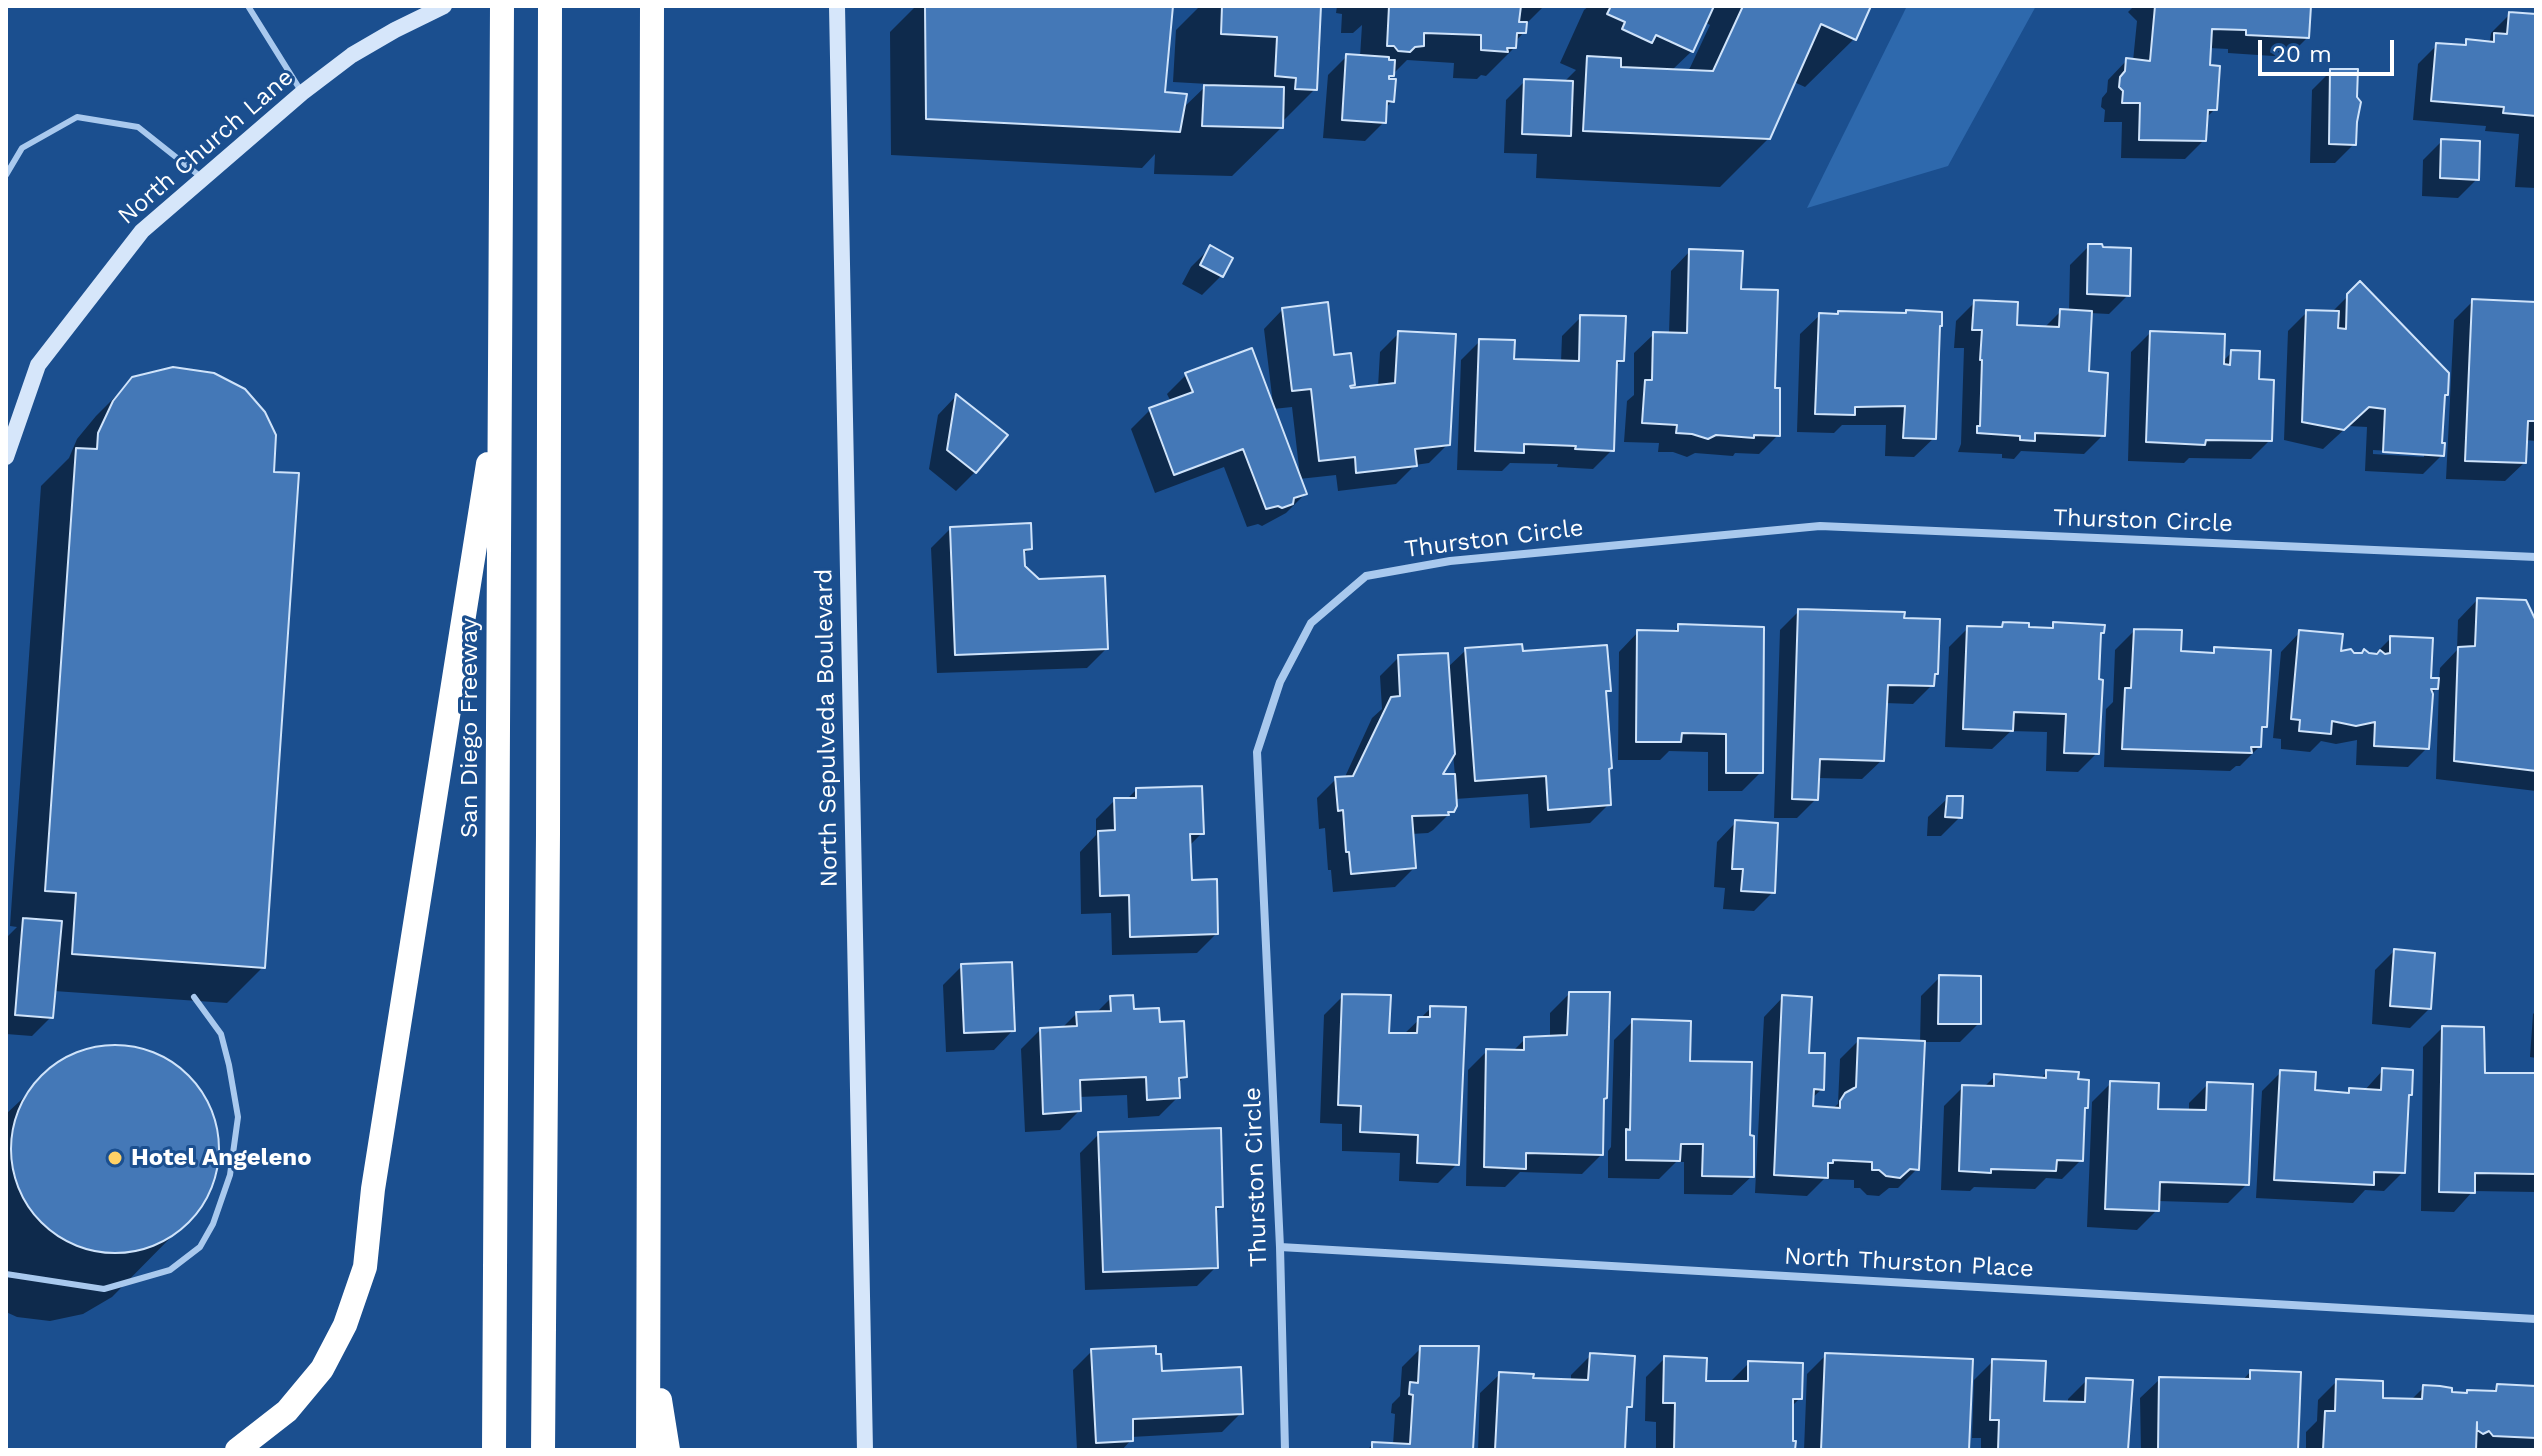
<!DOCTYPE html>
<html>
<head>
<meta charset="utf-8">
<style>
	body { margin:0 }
	#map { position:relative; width:2542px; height:1456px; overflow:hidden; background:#1b4f8f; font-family:"Work Sans",sans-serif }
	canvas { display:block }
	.frame { position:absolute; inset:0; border:8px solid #fff; pointer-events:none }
	.scale { position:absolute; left:2258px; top:40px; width:136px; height:36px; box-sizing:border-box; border:4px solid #fff; border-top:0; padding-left:10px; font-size:24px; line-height:28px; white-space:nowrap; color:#fff; -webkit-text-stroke:6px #1b4f8f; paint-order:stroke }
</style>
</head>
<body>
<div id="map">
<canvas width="2542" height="1456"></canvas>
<div class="frame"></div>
<div class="scale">20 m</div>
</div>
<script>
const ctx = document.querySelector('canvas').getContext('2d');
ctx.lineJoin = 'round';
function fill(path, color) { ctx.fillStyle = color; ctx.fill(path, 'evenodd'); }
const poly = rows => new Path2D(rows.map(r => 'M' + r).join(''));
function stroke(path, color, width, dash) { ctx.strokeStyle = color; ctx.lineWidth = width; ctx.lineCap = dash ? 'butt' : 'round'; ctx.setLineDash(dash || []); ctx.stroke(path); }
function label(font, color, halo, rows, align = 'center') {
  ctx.font = font + ' "Work Sans",sans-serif'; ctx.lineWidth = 6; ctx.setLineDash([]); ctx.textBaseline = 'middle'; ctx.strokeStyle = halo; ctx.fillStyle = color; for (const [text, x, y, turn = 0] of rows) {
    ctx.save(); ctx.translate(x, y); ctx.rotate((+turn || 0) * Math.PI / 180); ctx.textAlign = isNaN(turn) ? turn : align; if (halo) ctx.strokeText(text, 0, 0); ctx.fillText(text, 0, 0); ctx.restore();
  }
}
fill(poly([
	[1907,6,2036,6,1948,166,1807,208]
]), '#2e69ad');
fill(poly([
	[916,6,1171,6,1162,94,1182,109,1208,84,1173,82,1176,30,1200,6,1319,6,1315,89,1281,123,1281,128,1232,176,1154,174,1155,154,1142,168,891,155,890,32],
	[1337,6,1544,6,1526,24,1524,32,1515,42,1514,48,1486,76,1481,75,1477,79,1453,78,1454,63,1407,60,1387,80,1392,101,1385,109,1384,122,1365,141,1323,138,1328,75,1347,56,1360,57,1362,25,1353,33,1341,33,1342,14,1336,13],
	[1589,6,1869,6,1854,39,1805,87,1794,82,1769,138,1720,187,1536,178,1537,154,1504,153,1506,100,1525,81,1563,83,1576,70,1560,63,1584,10],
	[1705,22,1710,25,1688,72,1671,71,1692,51],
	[2134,6,2309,6,2307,38,2288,57,2228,53,2228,49,2209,48,2208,67,2215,109,2205,119,2204,140,2185,159,2121,158,2122,122,2104,122,2105,110,2101,107,2102,98,2107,92,2108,80,2127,60,2133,61,2137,21,2128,12],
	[2510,14,2536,16,2536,188,2515,187,2519,134,2485,131,2486,126,2413,120,2418,64,2437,45,2462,47,2467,41,2487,43,2490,40,2491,33],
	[2331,71,2354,144,2335,163,2310,163,2312,90],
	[2442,141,2477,179,2458,198,2422,196,2423,160],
	[2089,246,2128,295,2109,314,2090,313,2087,373,2103,435,2084,454,2021,451,2014,459,2002,458,2002,454,1958,452,1961,444,1964,348,1954,348,1956,321,1975,302,2015,327,2044,328,2061,311,2069,312,2070,265],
	[1210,248,1221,276,1202,295,1182,284,1191,267],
	[1690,251,1739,291,1773,390,1778,435,1759,454,1735,453,1733,456,1695,453,1687,457,1673,452,1658,452,1659,443,1624,442,1627,401,1634,395,1634,353,1654,334,1669,334,1671,271],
	[2360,284,2443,397,2442,455,2423,474,2365,471,2367,427,2348,426,2323,449,2284,440,2288,331,2307,312,2331,313],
	[2373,450,2424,453,2424,457,2373,454],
	[2473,301,2536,304,2536,441,2525,440,2525,462,2505,481,2446,479,2454,320],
	[1283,309,1332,357,1352,384,1346,391,1378,387,1380,352,1399,333,1448,444,1429,463,1415,465,1396,484,1338,491,1336,475,1299,479,1305,494,1286,513,1262,526,1258,524,1247,527,1224,467,1155,493,1131,429,1150,410,1171,402,1167,394,1186,375,1273,404,1264,329],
	[1292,407,1300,476,1273,409],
	[1906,312,1934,438,1914,457,1885,456,1886,425,1842,425,1834,433,1797,432,1800,334,1820,315,1836,316,1839,313,1904,315],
	[1581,317,1622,360,1615,367,1612,450,1593,469,1557,467,1558,464,1510,463,1502,471,1457,470,1461,360,1480,341,1512,361,1561,362,1562,336],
	[2150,333,2222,362,2232,352,2257,381,2270,440,2251,459,2189,458,2184,463,2128,461,2131,352],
	[133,379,263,967,227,1003,54,991,51,1017,32,1036,6,1034,6,938,17,927,10,926,41,486,69,458,77,439,96,416],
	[956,396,975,472,956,491,929,469,938,415],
	[950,529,1030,548,1022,556,1023,567,1106,649,1087,668,937,673,931,548],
	[2477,600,2536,626,2536,791,2436,779,2439,686,2431,694,2427,748,2408,767,2356,765,2357,740,2336,744,2321,741,2310,752,2281,749,2281,739,2273,738,2281,652,2300,632,2338,654,2373,656,2391,638,2429,679,2439,680,2440,668,2457,650,2458,620],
	[1799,611,1902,620,1936,673,1933,677,1932,685,1913,704,1885,703,1882,760,1862,779,1817,778,1816,799,1797,818,1774,818,1780,630],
	[2004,624,2027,629,2048,630,2054,624,2102,632,2099,635,2097,753,2078,772,2046,771,2047,732,2011,731,1992,749,1945,747,1949,647,1968,628,1999,629],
	[1679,626,1761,772,1742,791,1708,791,1708,752,1669,751,1660,760,1618,760,1619,652,1638,632,1672,633],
	[2134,631,2179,653,2209,655,2215,649,2265,727,2259,733,2259,747,2240,766,2236,766,2230,771,2104,767,2106,709,2113,702,2115,650],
	[1466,650,1521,653,1609,690,1604,695,1609,804,1590,823,1530,828,1528,794,1455,799,1452,811,1433,830,1428,833,1411,834,1414,868,1395,887,1333,892,1331,870,1328,870,1325,828,1319,829,1317,798,1336,779,1344,779,1372,718,1382,709,1380,676,1399,657,1447,668],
	[1453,753,1455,776,1439,777],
	[1136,790,1202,833,1189,846,1190,882,1216,934,1197,953,1112,955,1111,913,1081,914,1080,852,1096,835,1096,819,1115,800,1126,800],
	[1948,798,1960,817,1941,836,1927,836,1928,817],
	[1736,822,1773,892,1754,911,1723,909,1725,888,1714,887,1717,842],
	[2394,951,2429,1009,2410,1028,2372,1024,2375,970],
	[962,966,1013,1030,994,1050,946,1052,943,985],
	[1940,977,1979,1023,1960,1042,1923,1042,1917,1169,1898,1188,1889,1188,1879,1196,1867,1195,1860,1188,1854,1188,1854,1180,1824,1179,1807,1196,1755,1193,1764,1017,1783,997,1822,1089,1811,1099,1811,1108,1832,1109,1838,1104,1840,1059,1859,1040,1920,1043,1921,996],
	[1569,994,1605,1098,1602,1102,1601,1155,1582,1174,1520,1172,1505,1187,1466,1186,1468,1070,1487,1051,1512,1052,1525,1039,1550,1038,1550,1013],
	[1343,996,1387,1035,1403,1035,1431,1008,1457,1164,1438,1183,1399,1181,1400,1153,1342,1151,1342,1124,1320,1123,1324,1015],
	[1111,998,1158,1024,1184,1077,1177,1084,1178,1097,1159,1116,1128,1118,1127,1095,1079,1097,1079,1111,1060,1130,1025,1132,1021,1049,1040,1030,1062,1028,1076,1014,1095,1014],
	[2536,1011,2536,1058,2530,1057,2533,1014],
	[1633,1021,1688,1063,1748,1137,1752,1176,1732,1195,1684,1194,1684,1162,1676,1162,1659,1179,1608,1178,1608,1151,1611,1147,1614,1040],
	[2442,1028,2483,1075,2536,1097,2536,1192,2473,1191,2454,1212,2421,1211,2423,1047],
	[128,1047,160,1057,187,1077,207,1104,217,1137,216,1170,203,1202,181,1227,112,1297,83,1314,50,1321,17,1317,6,1312,6,1114,63,1061,94,1049],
	[2383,1070,2407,1097,2403,1172,2384,1191,2365,1190,2353,1203,2256,1198,2262,1091,2281,1072,2313,1092,2346,1094,2350,1090,2364,1091],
	[2047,1072,2076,1081,2086,1107,2083,1110,2081,1160,2062,1179,2046,1178,2035,1189,1974,1187,1970,1191,1941,1190,1944,1106,1963,1087,1983,1088,1995,1076,2041,1078],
	[2111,1083,2156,1111,2189,1112,2189,1103,2208,1084,2247,1184,2228,1203,2157,1201,2157,1210,2137,1230,2087,1227,2092,1102],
	[1099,1134,1221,1206,1215,1213,1216,1267,1197,1286,1085,1290,1080,1153],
	[1421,1348,1471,1450,1367,1450,1373,1444,1393,1445,1395,1414,1391,1413,1392,1404,1400,1396,1402,1367],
	[1092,1351,1160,1373,1241,1413,1222,1432,1131,1437,1131,1440,1122,1450,1077,1450,1073,1370],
	[1826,1355,1967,1450,1804,1450,1807,1374],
	[1590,1356,1630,1406,1624,1413,1623,1450,1478,1450,1480,1393,1500,1374,1531,1380,1571,1382,1571,1375],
	[1665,1358,1704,1383,1729,1383,1749,1363,1800,1398,1791,1407,1793,1450,1656,1450,1656,1422,1645,1421,1646,1377],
	[1993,1361,2042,1403,2068,1404,2068,1399,2087,1380,2126,1450,1981,1450,1981,1438,1972,1438,1974,1380],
	[2250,1372,2296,1450,2141,1450,2140,1398,2160,1379,2242,1381],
	[2337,1381,2381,1400,2410,1401,2423,1388,2450,1394,2465,1394,2468,1392,2491,1393,2497,1386,2536,1388,2536,1448,2534,1450,2306,1450,2306,1432,2317,1421,2318,1400]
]), '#0007');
const building = poly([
	[925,6,1173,6,1165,92,1187,94,1180,132,926,119,925,6],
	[1222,6,1321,6,1317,90,1295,89,1296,78,1275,76,1277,37,1221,34,1222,6],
	[1389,6,1521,6,1519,22,1527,22,1526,33,1517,33,1516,48,1507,48,1508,52,1481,50,1481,35,1424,33,1424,46,1415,47,1410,52,1398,51,1394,46,1387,46,1389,6],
	[1611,6,1714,6,1693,52,1656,35,1652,43,1622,29,1625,22,1607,14,1611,6],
	[1743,6,1871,6,1856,40,1821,24,1770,139,1583,131,1587,56,1621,58,1621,67,1713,71,1743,6],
	[2155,6,2311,6,2309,38,2246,35,2246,30,2212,29,2210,65,2220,66,2217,110,2208,110,2206,141,2139,140,2140,103,2122,103,2123,91,2119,87,2120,77,2125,71,2126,58,2150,61,2155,6],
	[2509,12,2536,14,2536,116,2503,113,2504,107,2431,101,2436,43,2466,45,2466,39,2494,42,2494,33,2507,34,2509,12],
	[1346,54,1389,57,1389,60,1395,60,1394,76,1389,76,1389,79,1396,79,1394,102,1387,101,1386,123,1342,120,1346,54],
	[2330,69,2358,69,2357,97,2361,102,2357,122,2356,145,2329,144,2330,69],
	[1524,79,1573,81,1571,136,1522,134,1524,79],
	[1204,85,1284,87,1283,128,1202,126,1204,85],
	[2441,139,2480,141,2479,180,2440,178,2441,139],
	[2088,244,2102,244,2103,247,2131,248,2130,296,2087,294,2088,244],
	[1210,245,1233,258,1223,277,1200,265,1210,245],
	[1689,249,1743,251,1741,289,1778,290,1775,388,1780,388,1780,436,1754,435,1754,438,1716,435,1708,439,1692,434,1676,433,1677,425,1642,423,1645,380,1652,380,1653,332,1687,333,1689,249],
	[2360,281,2449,373,2448,395,2445,395,2442,443,2445,443,2444,456,2383,452,2385,409,2369,407,2344,430,2302,422,2306,310,2339,311,2338,328,2346,329,2347,294,2360,281],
	[2472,299,2536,302,2536,421,2528,421,2526,463,2465,461,2472,299],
	[1974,300,2018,302,2017,325,2059,327,2060,309,2092,311,2089,371,2108,373,2105,436,2035,433,2035,441,2020,440,2020,436,1977,433,1977,426,1980,426,1982,360,1980,360,1982,330,1972,330,1974,300],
	[1328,302,1334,355,1351,353,1355,385,1350,386,1351,388,1395,383,1398,331,1456,334,1450,445,1415,449,1417,466,1356,473,1355,457,1319,461,1311,389,1292,391,1282,308,1328,302],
	[1906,310,1942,312,1942,326,1940,326,1936,439,1903,438,1905,406,1855,407,1855,415,1815,414,1819,313,1838,314,1838,311,1906,313,1906,310],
	[1580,315,1626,316,1624,361,1617,361,1614,451,1575,449,1576,446,1524,444,1524,453,1475,451,1479,339,1515,340,1514,359,1579,361,1580,315],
	[2150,331,2225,334,2224,364,2230,365,2231,350,2260,351,2259,379,2274,380,2272,441,2206,440,2205,445,2146,442,2150,331],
	[1252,348,1307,494,1294,498,1293,504,1282,508,1278,506,1266,509,1243,449,1174,475,1149,408,1193,392,1185,373,1252,348],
	[173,367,214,373,245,389,265,412,276,435,274,472,299,473,265,968,72,954,76,893,45,891,76,448,97,449,98,433,113,401,132,377,173,367],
	[956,394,1008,435,976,473,947,450,956,394],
	[1031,523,1032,549,1024,550,1025,566,1039,579,1105,576,1108,649,955,655,950,527,1031,523],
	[2477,598,2526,600,2536,621,2536,771,2454,761,2458,647,2475,646,2477,598],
	[1798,609,1905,612,1904,618,1940,619,1938,674,1935,674,1934,686,1888,685,1884,761,1820,759,1818,800,1792,799,1798,609],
	[2003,622,2029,623,2029,627,2053,628,2053,622,2105,625,2104,633,2101,633,2099,679,2103,680,2099,754,2064,753,2066,714,2014,712,2013,731,1963,729,1967,626,2002,627,2003,622],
	[1678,624,1764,627,1763,773,1726,773,1726,734,1682,733,1681,742,1636,742,1637,630,1678,631,1678,624],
	[2134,629,2182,630,2181,651,2214,653,2214,647,2271,650,2267,727,2262,727,2261,747,2251,747,2252,753,2122,749,2125,688,2131,688,2134,629],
	[2299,630,2343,634,2341,651,2351,649,2354,653,2362,653,2364,649,2369,653,2377,654,2380,650,2385,654,2390,653,2390,636,2433,638,2431,678,2439,678,2438,689,2431,689,2433,694,2429,749,2374,746,2375,722,2356,726,2332,721,2331,734,2299,731,2300,720,2291,719,2299,630],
	[1522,644,1523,651,1607,645,1611,691,1606,691,1612,768,1609,769,1611,805,1548,810,1546,776,1475,781,1465,648,1522,644],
	[1448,653,1455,754,1443,774,1455,774,1457,806,1454,812,1448,812,1449,815,1412,816,1416,868,1351,874,1349,852,1346,852,1343,810,1338,811,1335,777,1353,776,1391,697,1400,696,1398,655,1448,653],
	[1202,786,1204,834,1190,834,1192,880,1217,879,1218,934,1130,937,1129,895,1100,896,1098,831,1115,830,1114,798,1136,798,1136,788,1202,786],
	[1947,796,1963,796,1962,818,1945,817,1947,796],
	[1735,820,1778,823,1775,893,1741,891,1743,869,1732,869,1735,820],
	[23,918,62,921,53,1018,15,1015,23,918],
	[2394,949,2435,953,2431,1009,2390,1006,2394,949],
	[1012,962,1015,1031,964,1033,961,964,1012,962],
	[1939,975,1981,976,1981,1024,1938,1024,1939,975],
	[1569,992,1610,992,1607,1098,1604,1099,1603,1155,1526,1153,1526,1169,1484,1167,1486,1049,1524,1050,1524,1037,1567,1035,1569,992],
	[1342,994,1391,995,1389,1033,1417,1033,1418,1017,1430,1017,1430,1006,1466,1007,1459,1165,1417,1163,1418,1135,1360,1132,1361,1106,1338,1105,1342,994],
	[1133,995,1134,1009,1159,1008,1160,1022,1184,1021,1187,1077,1179,1078,1180,1098,1147,1100,1146,1077,1080,1080,1081,1111,1043,1114,1040,1028,1077,1026,1076,1012,1111,1011,1110,996,1133,995],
	[1782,995,1812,997,1809,1053,1825,1053,1824,1090,1814,1089,1813,1106,1840,1108,1840,1101,1845,1093,1856,1087,1858,1038,1925,1041,1919,1170,1910,1169,1900,1178,1886,1176,1879,1170,1872,1170,1872,1162,1833,1160,1833,1163,1828,1163,1828,1178,1774,1175,1782,995],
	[1632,1019,1691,1021,1690,1061,1752,1062,1750,1135,1754,1136,1754,1177,1702,1176,1703,1144,1681,1144,1680,1161,1626,1160,1626,1129,1630,1130,1632,1019],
	[2442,1026,2484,1027,2485,1073,2535,1073,2536,1174,2475,1173,2475,1193,2439,1192,2442,1026],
	'11 1149a104 104 0 1 1 208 0a104 104 0 1 1-208 0Z',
	[2382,1068,2413,1070,2412,1095,2409,1095,2405,1173,2374,1172,2374,1185,2274,1180,2280,1070,2316,1072,2315,1090,2349,1093,2349,1088,2381,1090,2382,1068],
	[2046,1070,2079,1072,2078,1079,2089,1080,2088,1108,2085,1108,2083,1161,2057,1160,2056,1171,1991,1169,1991,1173,1959,1171,1962,1085,1994,1086,1994,1074,2046,1078,2046,1070],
	[2110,1081,2159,1083,2158,1109,2206,1110,2207,1082,2253,1084,2249,1185,2160,1182,2159,1211,2105,1209,2110,1081],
	[1221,1128,1223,1207,1216,1207,1218,1268,1103,1272,1098,1132,1221,1128],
	[1156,1346,1156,1354,1161,1354,1162,1371,1241,1367,1243,1414,1133,1419,1133,1441,1096,1443,1091,1349,1156,1346],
	[1420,1346,1479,1346,1473,1450,1372,1450,1372,1442,1410,1444,1413,1395,1409,1394,1410,1382,1418,1383,1420,1346],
	[1590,1353,1635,1356,1632,1407,1627,1407,1625,1450,1495,1450,1499,1372,1534,1374,1533,1378,1588,1380,1590,1353],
	[1825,1353,1973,1359,1969,1450,1821,1450,1825,1353],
	[1664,1356,1707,1358,1706,1381,1748,1381,1748,1361,1803,1363,1802,1399,1793,1399,1793,1441,1796,1441,1795,1450,1654,1450,1674,1449,1675,1403,1663,1403,1664,1356],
	[1992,1359,2046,1361,2044,1401,2085,1402,2086,1378,2133,1380,2128,1450,1998,1450,1999,1420,1990,1420,1992,1359],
	[2250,1370,2301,1372,2298,1450,2158,1450,2159,1377,2250,1379,2250,1370],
	[2336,1379,2383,1381,2383,1398,2422,1399,2423,1385,2440,1386,2452,1388,2452,1392,2467,1393,2467,1390,2496,1391,2497,1384,2536,1386,2536,1438,2493,1436,2489,1431,2483,1434,2477,1430,2477,1422,2476,1450,2323,1450,2325,1411,2335,1411,2336,1379]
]);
fill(building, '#4478b7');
stroke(building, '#cfe3fa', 2);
stroke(poly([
	[248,6,301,91],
	[6,175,22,148,77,117,138,127,201,177],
	[6,1274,104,1289,170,1270,200,1247,213,1224,230,1175,238,1117,229,1065,221,1034,194,997]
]), '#a9c9ee', 6);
stroke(poly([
	[1280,1247,2536,1319],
	[1285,1450,1280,1247,1257,752,1280,682,1311,623,1366,576,1450,561,1820,526,2536,557]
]), '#a9c9ee', 8);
stroke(poly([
	[837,6,865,1450],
	[6,457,38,365,142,231,302,93,352,55,395,30,444,6]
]), '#d6e6fa', 16);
stroke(poly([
	[660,1400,668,1450],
	[237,1450,287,1411,322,1369,345,1325,365,1267,373,1189,488,464],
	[494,1450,502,6],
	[543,1450,548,835,550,6],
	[648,1450,652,6]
]), '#fff', 24);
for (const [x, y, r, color] of [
	[115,1158,8,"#ffd166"]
]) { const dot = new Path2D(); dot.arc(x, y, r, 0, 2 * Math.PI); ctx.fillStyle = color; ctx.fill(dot); stroke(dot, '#1b4f8f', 3); }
label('24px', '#fff', '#1b4f8f', [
	["North Church Lane",206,147,-41],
	["Thurston Circle",2143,521,2],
	["Thurston Circle",1494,539,-7],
	["San Diego Freeway",470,728,-90],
	["North Sepulveda Boulevard",827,728,-91],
	["Thurston Circle",1256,1177,-92],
	["North Thurston Place",1909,1263,3]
]);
label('bold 24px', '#fff', '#1b4f8f', [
	["Hotel Angeleno",131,1158]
], 'left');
</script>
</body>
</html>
